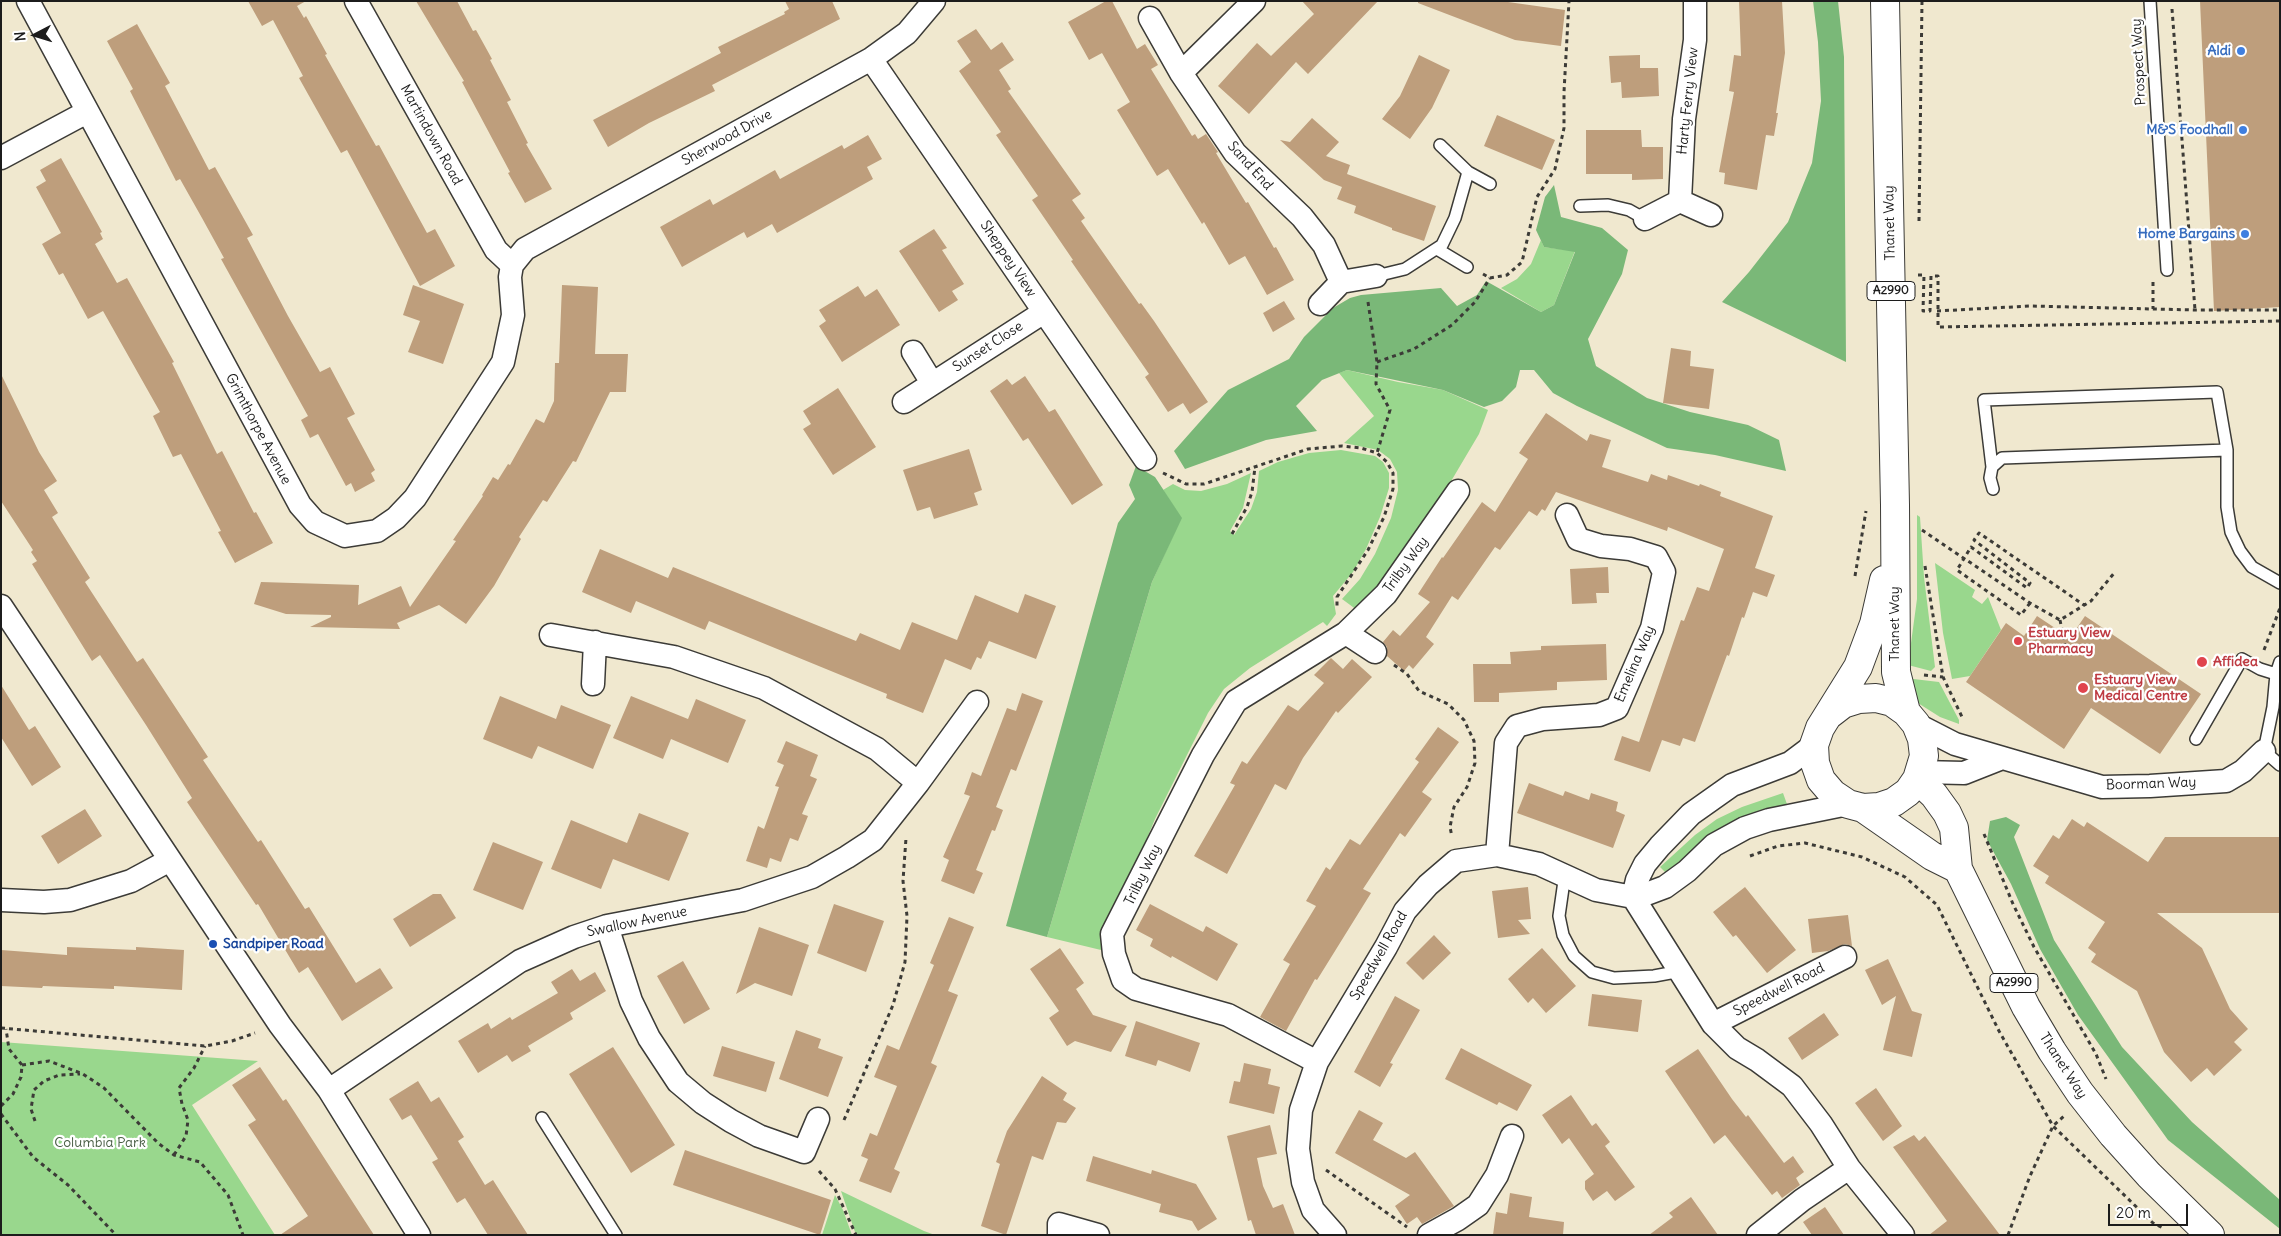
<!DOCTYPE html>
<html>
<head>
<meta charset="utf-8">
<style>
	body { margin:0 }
	#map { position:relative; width:2281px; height:1236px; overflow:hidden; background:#f0e8cf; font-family:Delius,sans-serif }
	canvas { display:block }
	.frame { position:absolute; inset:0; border:2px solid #1c1c1c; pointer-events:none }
	.north { position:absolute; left:10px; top:10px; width:50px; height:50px; -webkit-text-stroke:4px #fff; paint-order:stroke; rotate:265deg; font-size:14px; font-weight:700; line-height:20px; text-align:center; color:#1c1c1c }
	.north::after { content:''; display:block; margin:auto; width:18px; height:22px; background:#1c1c1c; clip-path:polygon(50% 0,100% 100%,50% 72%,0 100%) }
	.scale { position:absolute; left:2108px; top:1204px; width:80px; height:22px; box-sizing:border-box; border:2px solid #1c1c1c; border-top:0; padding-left:6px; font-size:15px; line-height:18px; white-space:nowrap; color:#1c1c1c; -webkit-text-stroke:4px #fff; paint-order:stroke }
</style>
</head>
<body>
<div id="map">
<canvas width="2281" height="1236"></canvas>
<div class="frame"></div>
<div class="north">N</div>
<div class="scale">20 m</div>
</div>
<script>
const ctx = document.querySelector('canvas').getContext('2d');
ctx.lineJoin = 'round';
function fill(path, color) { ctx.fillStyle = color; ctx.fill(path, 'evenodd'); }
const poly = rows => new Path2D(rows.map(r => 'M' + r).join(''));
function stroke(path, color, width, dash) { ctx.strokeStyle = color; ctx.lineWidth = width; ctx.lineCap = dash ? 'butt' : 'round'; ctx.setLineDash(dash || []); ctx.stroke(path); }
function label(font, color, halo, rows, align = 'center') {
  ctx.font = font + ' Delius,sans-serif'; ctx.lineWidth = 4.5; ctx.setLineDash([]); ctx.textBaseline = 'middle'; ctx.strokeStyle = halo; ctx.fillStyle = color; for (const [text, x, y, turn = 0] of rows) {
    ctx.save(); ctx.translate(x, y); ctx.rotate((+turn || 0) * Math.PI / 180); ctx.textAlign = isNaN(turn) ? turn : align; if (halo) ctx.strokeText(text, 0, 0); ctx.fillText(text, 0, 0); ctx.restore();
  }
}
fill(poly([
	[1541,240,1544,247,1575,251,1554,305,1541,312,1501,288,1517,279,1531,264],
	[1347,370,1398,382,1443,390,1488,410,1479,434,1447,488,1361,613,1342,599,1360,579,1375,554,1391,518,1398,490,1397,472,1390,459,1378,450,1344,443,1374,416,1339,373],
	[1341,450,1375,456,1383,462,1389,473,1389,488,1380,517,1366,549,1353,572,1333,596,1336,614,1327,626,1323,622,1250,668,1224,689,1208,713,1155,819,1101,950,1047,937,1152,582,1181,518,1163,490,1173,484,1185,490,1201,491,1227,484,1251,473,1243,508,1230,531,1234,535,1251,509,1257,492,1259,471,1278,462,1309,453],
	[1917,515,1920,517,1924,577,1935,667,1931,671,1908,665,1917,599],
	[1935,563,1975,590,1972,597,1982,604,1988,597,2001,630,1970,676,1952,679,1943,633],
	[1905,678,1939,682,1959,720,1959,724,1940,717,1910,698],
	[1783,793,1788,807,1668,875,1660,867,1695,835,1717,819,1742,807],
	[1,1042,258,1061,192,1105,275,1235,1,1235],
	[841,1191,924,1231,935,1235,856,1235],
	[835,1195,843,1210,852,1235,822,1235]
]), '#99d78d');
fill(poly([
	[1813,1,1838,1,1844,57,1846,362,1722,302,1749,272,1788,222,1812,163,1821,101,1818,42],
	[1554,185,1561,217,1602,228,1628,250,1622,274,1588,339,1596,366,1647,398,1690,412,1748,425,1779,440,1786,471,1715,455,1667,448,1577,406,1553,393,1534,370,1520,370,1516,387,1502,401,1484,407,1443,390,1347,370,1322,380,1296,406,1317,431,1266,440,1185,469,1174,451,1228,390,1289,359,1304,337,1333,308,1350,298,1361,295,1441,288,1457,306,1477,295,1486,281,1541,312,1554,305,1575,252,1544,247,1536,230,1545,197],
	[1136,466,1155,477,1182,518,1152,582,1047,937,1006,926,1118,523,1135,499,1129,485],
	[2006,817,2020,825,2014,837,2054,940,2122,1047,2192,1122,2280,1200,2280,1229,2168,1140,2078,1015,2040,949,2011,884,1987,840,1990,821]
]), '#7ab878');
fill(poly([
	[248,1,306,1,297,6,304,18,306,16,327,54,325,55,376,146,379,145,427,233,435,229,455,266,420,286,347,150,341,153,299,78,303,76,273,20,262,26],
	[416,1,457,1,473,31,476,30,492,59,490,60,511,100,507,102,528,143,526,144,552,189,525,203,508,173,510,172,462,82,464,81],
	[785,1,832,1,840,19,712,85,715,91,649,123,608,147,593,120,721,53,718,47,785,14,784,12,789,9],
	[1106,1,1112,1,1137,49,1145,44,1158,65,1151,69,1192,136,1195,134,1198,139,1206,134,1218,152,1216,153,1246,203,1248,202,1274,248,1276,247,1294,280,1267,295,1245,256,1229,265,1204,222,1202,224,1168,169,1157,176,1117,110,1130,102,1102,53,1089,60,1068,22],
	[1302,1,1378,1,1308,74,1296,62,1249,114,1218,86,1257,43,1271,56,1314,14],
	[1418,1,1501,1,1565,10,1561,46,1515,40,1418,3],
	[1739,1,1782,1,1785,53,1776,113,1778,113,1774,136,1766,135,1757,190,1724,184,1725,173,1719,172,1734,92,1729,91,1734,55,1741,56],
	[2200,1,2280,1,2280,307,2214,311],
	[137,24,170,83,165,86,209,170,215,167,253,235,247,238,288,316,320,372,330,367,355,414,347,418,375,470,371,473,375,481,355,492,351,483,346,486,318,434,310,438,301,420,308,416,221,259,224,258,202,218,180,179,176,181,130,91,133,89,107,41],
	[976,29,991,50,1002,42,1014,60,999,70,1011,89,1008,91,1081,194,1072,200,1085,218,1081,221,1139,304,1141,303,1154,321,1208,402,1190,414,1183,403,1168,412,1145,377,1149,374,1071,261,1073,260,1032,200,1038,196,996,135,1001,132,959,71,971,62,957,41],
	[1419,55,1450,70,1432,108,1410,139,1382,119,1400,96],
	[1640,55,1640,68,1658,68,1659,96,1622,98,1621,82,1611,83,1609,56],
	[1497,115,1555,140,1542,170,1484,146],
	[1312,118,1339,142,1326,156,1350,165,1347,174,1436,206,1424,241,1392,230,1392,228,1354,213,1356,206,1337,199,1342,187,1324,180,1280,140,1290,142],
	[1586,130,1641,130,1642,147,1663,147,1663,179,1632,180,1632,174,1586,174],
	[868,135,882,159,867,167,873,179,777,233,772,224,747,238,744,232,682,267,660,227,710,199,713,205,775,170,780,179,842,145,844,149],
	[61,158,102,232,100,233,103,239,95,244,117,283,127,278,174,362,172,363,217,454,222,451,254,513,256,512,273,543,235,563,218,532,221,531,181,454,173,457,153,416,160,412,103,311,88,319,63,273,59,275,42,244,61,233,36,187,46,181,40,170],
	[934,229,947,248,942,250,964,284,952,291,958,300,939,312,899,251],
	[413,285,464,304,443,364,408,352,420,321,403,315],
	[562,285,598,287,595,354,628,354,626,392,610,392,576,462,573,461,547,502,543,500,519,537,521,539,494,586,466,624,439,605,397,623,400,629,310,627,331,617,331,615,286,614,254,604,261,582,359,585,358,605,401,586,410,607,456,541,453,540,483,496,482,495,493,477,498,480,508,464,510,465,536,419,544,423,554,401,555,363,559,363],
	[858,286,865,297,877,289,900,325,842,362,819,326,826,321,819,310],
	[1284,301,1295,319,1273,332,1263,313],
	[1671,348,1691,351,1690,366,1714,369,1709,409,1663,403],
	[1,374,39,452,57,481,44,490,58,513,52,517,90,578,85,582,137,662,143,658,208,757,203,760,258,842,261,840,305,909,309,907,356,983,380,968,393,988,342,1021,308,967,299,973,258,904,256,905,187,802,192,798,146,725,100,655,92,661,32,564,37,561,31,552,33,550,1,501],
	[1025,376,1049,412,1055,409,1103,485,1072,505,1028,438,1023,441,990,391,1007,379,1012,385],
	[838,388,876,447,833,475,803,429,811,424,803,411],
	[1546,413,1587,441,1590,434,1611,440,1602,467,1648,482,1651,474,1667,480,1668,475,1699,486,1700,484,1721,492,1720,496,1773,516,1755,568,1775,575,1767,597,1753,592,1744,618,1742,617,1729,656,1727,655,1695,742,1683,738,1680,746,1662,740,1650,772,1614,760,1622,736,1639,742,1681,620,1684,621,1697,587,1709,591,1724,549,1668,527,1667,531,1556,492,1545,511,1542,509,1537,516,1529,511,1500,550,1495,547,1458,600,1452,596,1426,637,1434,644,1413,669,1409,665,1404,671,1387,656,1387,647,1383,642,1393,630,1400,636,1430,602,1418,594,1442,557,1443,558,1482,502,1495,512,1528,459,1519,453],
	[969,449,982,490,974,493,978,505,934,519,930,507,917,511,903,470],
	[600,549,668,578,673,567,856,641,860,633,900,650,912,622,957,640,975,595,1018,613,1025,594,1056,606,1036,659,989,641,981,659,977,657,971,670,945,659,923,713,886,698,887,694,709,621,705,630,636,601,631,613,582,592],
	[1608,567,1609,593,1596,593,1597,603,1572,604,1570,569],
	[2037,616,2070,638,2085,616,2201,694,2160,754,2091,708,2064,749,1966,682,2006,623,2024,636],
	[1606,644,1607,680,1557,682,1557,690,1499,693,1499,702,1474,702,1473,664,1511,664,1510,652,1541,650,1541,646],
	[1331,658,1343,669,1352,659,1372,677,1338,713,1336,711,1303,758,1286,790,1275,784,1227,874,1194,856,1235,785,1230,783,1242,761,1247,764,1288,705,1298,711,1324,683,1314,675],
	[1,685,29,730,35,726,61,767,32,786,1,737],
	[1022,693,1043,701,1016,771,1011,769,996,807,1003,810,995,831,992,830,976,870,983,873,974,894,941,881,949,860,943,857,970,796,964,794,972,772,981,776,1007,708,1016,711],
	[500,696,556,719,561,705,611,725,593,769,538,746,532,759,483,739],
	[631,696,688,719,696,699,746,720,728,763,671,739,663,759,613,738],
	[1438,727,1459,742,1422,792,1432,799,1405,837,1400,833,1363,889,1371,893,1317,980,1315,979,1286,1031,1260,1017,1290,964,1283,960,1316,906,1306,901,1326,867,1330,870,1350,839,1360,845,1419,762,1415,759],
	[786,741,818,755,810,776,817,779,802,814,808,816,798,841,790,838,781,862,770,858,767,868,746,861,758,826,764,829,779,787,775,786,784,765,777,762],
	[1529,783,1563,796,1565,791,1589,800,1591,793,1618,802,1616,811,1625,815,1613,848,1517,813],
	[85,809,102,836,58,864,41,836],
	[639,813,689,833,669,881,613,859,601,889,551,869,571,820,627,843],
	[2072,819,2084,827,2087,822,2148,862,2165,837,2280,837,2280,913,2157,913,2202,948,2230,1009,2248,1029,2234,1042,2242,1050,2214,1076,2207,1068,2191,1082,2164,1052,2137,991,2091,962,2096,954,2088,948,2105,922,2045,883,2049,876,2033,866,2053,835,2059,839],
	[493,842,543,862,523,910,473,890],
	[1528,887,1531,919,1518,920,1530,934,1498,938,1492,891],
	[1745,887,1796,950,1767,973,1736,935,1733,937,1713,912],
	[433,894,441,894,456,918,410,947,393,919],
	[834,904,884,921,866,972,817,953],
	[1150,904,1203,932,1206,926,1238,944,1217,981,1172,956,1171,958,1150,946,1153,939,1136,930],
	[1848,915,1852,946,1845,944,1828,951,1812,953,1808,919],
	[949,917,974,927,948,991,958,995,931,1063,937,1066,894,1169,900,1172,891,1193,859,1181,868,1159,861,1156,870,1133,877,1136,897,1086,874,1077,887,1045,899,1050,934,965,930,963],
	[759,927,809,945,792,996,755,983,736,994],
	[1434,935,1451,953,1423,980,1406,963],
	[67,947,136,950,136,947,184,950,182,990,114,986,114,989,43,986,42,988,1,986,1,950,67,955],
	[1060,948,1084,983,1076,989,1093,1015,1127,1026,1111,1052,1075,1041,1067,1046,1049,1018,1059,1011,1030,969],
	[1542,948,1576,986,1546,1013,1533,998,1528,1003,1508,979],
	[1888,959,1912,1011,1922,1014,1912,1057,1883,1050,1896,996,1882,1005,1865,970],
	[683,961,710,1009,684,1024,657,976],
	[572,969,580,981,595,972,606,991,570,1013,573,1019,528,1046,531,1051,512,1062,507,1055,478,1073,458,1041,488,1023,491,1029,510,1017,512,1020,558,993,551,982],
	[1592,994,1642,1000,1638,1032,1588,1026],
	[1395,996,1420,1010,1390,1063,1393,1064,1380,1087,1354,1072],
	[1824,1013,1839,1035,1802,1060,1788,1038],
	[1136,1021,1200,1043,1190,1072,1158,1060,1156,1066,1125,1056],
	[796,1030,821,1039,818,1048,843,1057,828,1097,779,1079],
	[722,1046,775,1062,766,1092,713,1076],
	[613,1047,675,1145,631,1173,569,1074],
	[1461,1048,1532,1085,1517,1111,1499,1102,1497,1105,1445,1079],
	[1698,1049,1732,1099,1746,1117,1748,1115,1784,1163,1793,1156,1804,1172,1796,1178,1800,1185,1782,1198,1777,1191,1772,1195,1725,1135,1714,1144,1665,1071],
	[1244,1063,1271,1069,1268,1084,1280,1087,1274,1114,1229,1103,1234,1081,1240,1082],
	[260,1067,283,1101,286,1099,301,1122,374,1235,280,1235,308,1216,248,1125,256,1120,232,1085],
	[1042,1076,1067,1093,1063,1100,1076,1108,1066,1123,1057,1122,1043,1160,1032,1156,1006,1235,981,1226,1000,1164,996,1162,1007,1131],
	[418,1081,431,1102,439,1097,464,1137,458,1141,485,1185,493,1180,528,1235,488,1235,465,1198,457,1203,432,1162,438,1159,411,1115,402,1120,389,1099],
	[1876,1088,1902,1126,1883,1141,1855,1103],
	[1571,1095,1592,1126,1596,1123,1610,1142,1605,1146,1635,1187,1615,1201,1607,1191,1593,1201,1585,1189,1585,1181,1594,1174,1569,1138,1562,1144,1542,1115],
	[1359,1110,1383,1123,1373,1140,1406,1158,1415,1152,1454,1206,1422,1224,1417,1217,1407,1224,1395,1206,1410,1195,1335,1153],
	[1270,1125,1277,1154,1257,1158,1263,1186,1273,1208,1283,1204,1295,1235,1256,1235,1251,1220,1248,1221,1227,1136],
	[1914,1135,1919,1141,1925,1136,2000,1235,1929,1235,1947,1221,1893,1147],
	[685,1150,831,1200,820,1235,673,1185],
	[1093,1156,1151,1174,1152,1170,1196,1184,1217,1219,1198,1231,1192,1221,1159,1212,1161,1204,1086,1181],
	[1510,1193,1532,1197,1529,1217,1564,1222,1563,1235,1493,1235,1496,1212,1507,1214],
	[1691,1197,1718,1235,1649,1235,1673,1217,1669,1213],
	[1825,1207,1844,1235,1812,1235,1803,1222]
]), '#be9e7c');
const service = poly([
	[2150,1,2167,270],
	[1440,145,1468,172,1490,184],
	[1580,206,1608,205,1629,210,1645,219],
	[1437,249,1467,267],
	[1376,276,1405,269,1442,245,1455,218,1468,172],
	[1992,467,1984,400,2217,392,2227,450,2227,507,2231,532,2240,551,2252,567,2280,583],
	[1993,489,1990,478,1992,467,2002,458,2227,450],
	[2280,662,2276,674,2273,707,2264,751,2280,765],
	[2196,739,2242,659,2260,669,2276,674],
	[1565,874,1559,916,1563,935,1574,956,1592,972,1614,978,1654,976,1681,971],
	[542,1118,616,1235]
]);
const minor = poly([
	[28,1,300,505,315,522,345,536,377,531,396,518,415,498,503,362,513,315,510,277,512,265,525,249,871,59,907,33,934,1],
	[356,1,496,250,512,265],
	[1150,18,1181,73,1235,153,1302,217,1324,245,1341,282],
	[871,59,1145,459],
	[1181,73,1254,1],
	[1,158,87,112],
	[1680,201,1684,119,1695,40,1695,1],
	[1645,219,1680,201,1711,215],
	[1320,304,1341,282,1376,276],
	[913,352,932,383],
	[904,402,1044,312],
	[1,606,280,1025,329,1090,419,1235],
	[1346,633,1386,594,1458,491],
	[551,635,674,657,764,688,877,749,918,783],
	[593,684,595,642],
	[1916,724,1955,744,2102,787,2150,786,2226,781,2243,771,2264,751],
	[1920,772,1964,773,2002,758],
	[1497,855,1506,743,1517,726,1543,719,1599,715,1617,708,1652,628,1664,572,1656,557,1630,549,1601,546,1578,539,1567,515],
	[1633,897,1713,1024,1737,1048,1757,1060,1792,1086,1821,1124,1849,1168,1903,1235],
	[1633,897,1637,880,1645,864,1660,846,1691,814,1732,785,1790,763,1814,745],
	[1,900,44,902,70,900,131,881,170,860],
	[607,926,631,1001,649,1038,678,1082,703,1103,731,1121,759,1136,804,1152,818,1119],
	[1713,1024,1845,957],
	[1317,1062,1228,1015,1136,989,1123,980,1114,954,1112,934,1203,755,1236,701,1346,633,1375,652],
	[329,1090,520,961,574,937,607,926,743,900,812,877,847,857,873,840,918,783,977,702],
	[1059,1235,1059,1224,1098,1235],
	[1335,1235,1313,1210,1303,1182,1298,1149,1301,1110,1317,1062,1386,947,1405,911,1428,885,1456,861,1497,855,1539,864,1596,890,1633,897,1641,896,1665,887,1687,871,1714,845,1745,828,1769,820,1848,804],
	[1429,1235,1458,1219,1478,1205,1497,1175,1512,1136],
	[1758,1235,1802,1200,1849,1168]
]);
const primary = poly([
	[1885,1,1895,505,1896,672,1906,712],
	[1830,714,1843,704,1859,699,1876,698,1892,702,1906,712,1916,724,1922,739,1924,756,1917,779,1908,792,1894,802,1879,807,1863,808,1848,804,1833,794,1821,780,1815,763,1814,745,1820,728,1858,667,1874,624,1884,580],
	[1917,779,1934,795,1947,813,1954,828,1958,869,2026,1007,2052,1051,2080,1093,2113,1135,2149,1175,2210,1235],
	[1863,808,1932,856,1958,869]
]);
stroke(service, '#3c3b37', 14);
stroke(minor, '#3c3b37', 25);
stroke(primary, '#3c3b37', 30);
stroke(poly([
	[2172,9,2195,310],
	[1919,221,1922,1],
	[1483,274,1490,278,1507,275,1522,262,1537,197,1555,169,1564,128,1564,92,1569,1],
	[1918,275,1924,275,1923,311,1930,311,1931,276,1938,276,1938,327,2280,321],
	[2153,282,2153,309],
	[1368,302,1377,362,1376,384,1390,410,1377,453],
	[1937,311,2030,306,2195,310,2280,310],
	[1377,362,1414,349,1452,325,1475,302,1490,278],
	[1163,473,1186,484,1204,484,1308,449,1342,446,1361,448,1377,453,1387,462,1393,473,1393,489,1384,517,1368,550,1337,597,1337,606],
	[1922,530,2030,603,2060,620,2091,601,2115,572],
	[1232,534,1247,507,1252,492,1255,467],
	[1925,566,1943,677,1963,719],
	[1855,576,1866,511],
	[2030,603,2021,615,1957,570,1971,547,2027,588,2030,583,1974,540,1979,533,2084,605],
	[2060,620,2065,645],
	[2264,650,2280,608],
	[1394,665,1407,674,1419,691,1448,704,1464,720,1474,741,1475,763,1467,787,1454,807,1450,827,1452,837],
	[1924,675,1943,677],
	[1984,834,2013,904,2034,947,2096,1054,2106,1079],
	[1750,856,1778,846,1805,843,1862,857,1905,877,1937,905,1999,1031,2053,1126,2153,1223,2163,1228],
	[1,1028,205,1046,232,1041,255,1033],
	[22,1065,49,1061,83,1074,104,1088,158,1143,174,1155,200,1162,228,1195,243,1235],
	[1,1106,13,1094,21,1077,22,1065,9,1049,6,1029],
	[1,1114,33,1157,68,1185,116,1235],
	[844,1120,893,1005,905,962,907,916,903,881,906,838],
	[35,1121,31,1109,34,1090,44,1081,59,1075,80,1074],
	[174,1155,186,1136,188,1120,182,1104,179,1088,194,1068,205,1046],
	[1326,1170,1407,1227],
	[819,1171,835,1189,856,1235],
	[2008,1235,2030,1176,2053,1126,2064,1116]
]), '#3c3b37', 3, [4, 4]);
stroke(service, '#fff', 11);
stroke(minor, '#fff', 22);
stroke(primary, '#fff', 28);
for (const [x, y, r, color] of [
	[2241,51,5,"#3f7fe0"],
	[2243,130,5,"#3f7fe0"],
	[2245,234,5,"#3f7fe0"],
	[2018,641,5,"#e0444e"],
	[2202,662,6,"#e0444e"],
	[2083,688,6,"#e0444e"],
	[213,944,5,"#1a4fb4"]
]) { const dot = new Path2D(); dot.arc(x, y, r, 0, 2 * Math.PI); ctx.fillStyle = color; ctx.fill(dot); stroke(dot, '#fff', 2); }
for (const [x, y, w] of [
	[1891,291,48],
	[2014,983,48]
]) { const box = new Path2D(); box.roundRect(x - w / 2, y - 9.5, w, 19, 4); ctx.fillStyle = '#fff'; ctx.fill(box); stroke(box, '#1c1c1c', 1); }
label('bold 12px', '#1c1c1c', null, [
	["A2990",1891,291],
	["A2990",2014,983]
]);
label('bold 14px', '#366cbe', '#fff', [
	["Aldi",2231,51],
	["M&S Foodhall",2233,130],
	["Home Bargains",2235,234]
], 'right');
label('14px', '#1c1c1c', '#fff', [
	["Prospect Way",2139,62,-93],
	["Harty Ferry View",1688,101,-84],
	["Martindown Road",431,135,61],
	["Sherwood Drive",727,138,-29],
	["Sand End",1250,166,48],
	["Thanet Way",1890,223,-91],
	["Sheppey View",1008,259,56],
	["Sunset Close",988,347,-33],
	["Grimthorpe Avenue",258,429,62],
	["Trilby Way",1406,565,-54],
	["Thanet Way",1895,624,-90],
	["Emelina Way",1635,664,-67],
	["Boorman Way",2151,784,-2],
	["Trilby Way",1143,875,-64],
	["Swallow Avenue",637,922,-12],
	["Speedwell Road",1379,956,-60],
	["Speedwell Road",1779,990,-27],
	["Thanet Way",2063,1066,57]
]);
label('bold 14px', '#be3a42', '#fff', [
	["Estuary View",2028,633],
	["Pharmacy",2028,649],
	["Affidea",2213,662],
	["Estuary View",2094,680],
	["Medical Centre",2094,696]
], 'left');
label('bold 14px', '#164399', '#fff', [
	["Sandpiper Road",223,944]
], 'left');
label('14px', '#485d44', '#fff', [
	["Columbia Park",100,1143]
]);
</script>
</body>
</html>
